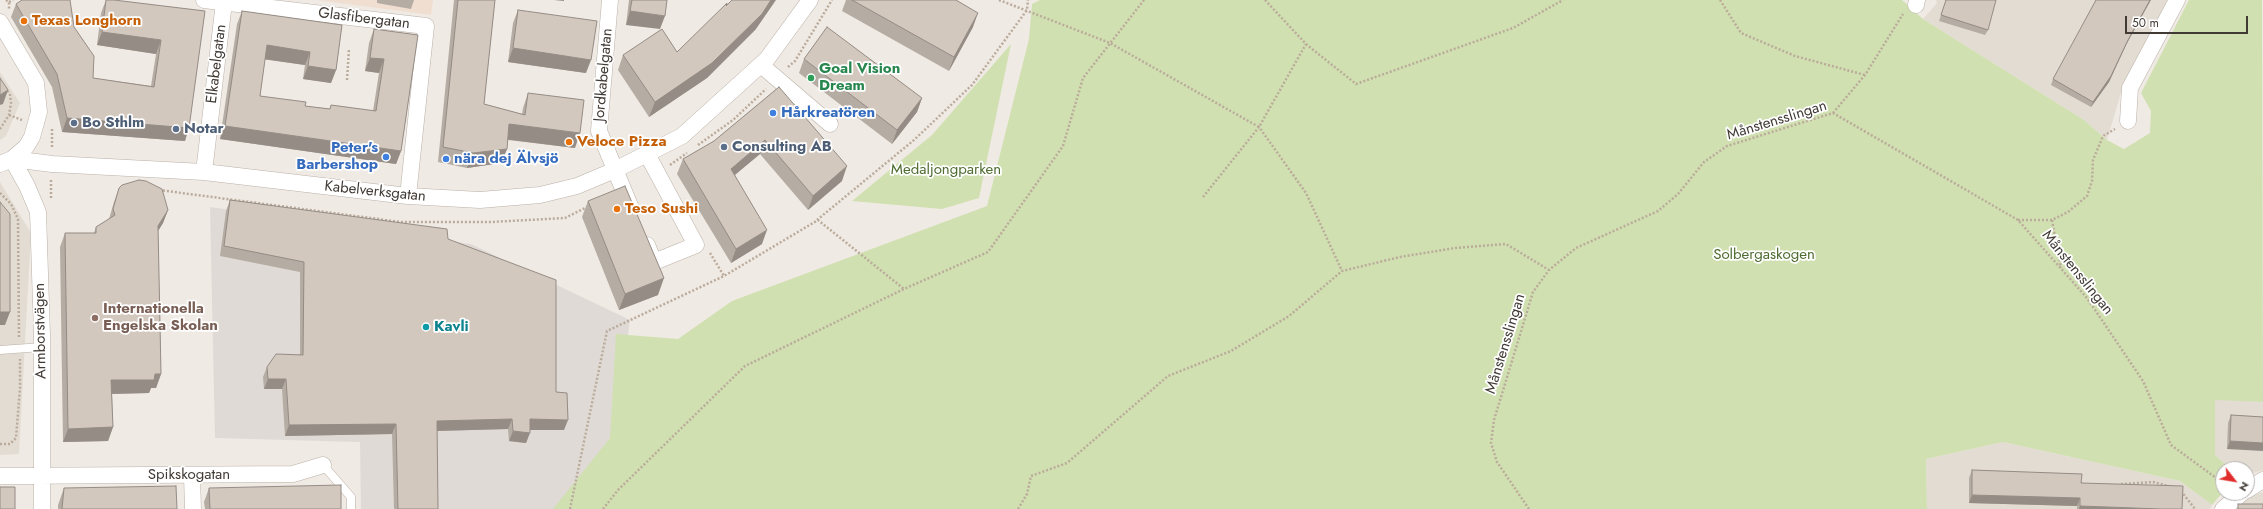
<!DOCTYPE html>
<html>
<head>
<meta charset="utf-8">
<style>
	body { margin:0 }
	#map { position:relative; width:2263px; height:509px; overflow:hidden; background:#f0eae4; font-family:Jost,sans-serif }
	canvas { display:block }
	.north { position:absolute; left:2215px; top:461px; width:40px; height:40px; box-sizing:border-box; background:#fff; border:1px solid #b3b0ae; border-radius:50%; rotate:121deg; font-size:11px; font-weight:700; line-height:16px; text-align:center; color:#413a35 }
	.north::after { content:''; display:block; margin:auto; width:14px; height:18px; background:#e02d2b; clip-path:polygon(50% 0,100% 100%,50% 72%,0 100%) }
	.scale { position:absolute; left:2125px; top:16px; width:123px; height:18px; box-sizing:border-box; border:2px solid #413a35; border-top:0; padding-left:5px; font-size:12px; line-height:14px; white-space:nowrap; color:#413a35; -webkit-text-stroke:3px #fff; paint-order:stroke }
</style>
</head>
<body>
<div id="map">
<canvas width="2263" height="509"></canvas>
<div class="north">N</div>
<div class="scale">50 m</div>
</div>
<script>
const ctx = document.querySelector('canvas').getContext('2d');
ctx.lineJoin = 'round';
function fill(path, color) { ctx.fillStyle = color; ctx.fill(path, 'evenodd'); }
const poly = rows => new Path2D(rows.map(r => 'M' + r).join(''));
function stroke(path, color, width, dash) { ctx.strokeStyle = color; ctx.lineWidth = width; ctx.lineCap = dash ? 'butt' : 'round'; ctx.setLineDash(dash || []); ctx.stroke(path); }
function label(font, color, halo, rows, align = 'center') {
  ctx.font = font + ' Jost,sans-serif'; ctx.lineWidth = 3.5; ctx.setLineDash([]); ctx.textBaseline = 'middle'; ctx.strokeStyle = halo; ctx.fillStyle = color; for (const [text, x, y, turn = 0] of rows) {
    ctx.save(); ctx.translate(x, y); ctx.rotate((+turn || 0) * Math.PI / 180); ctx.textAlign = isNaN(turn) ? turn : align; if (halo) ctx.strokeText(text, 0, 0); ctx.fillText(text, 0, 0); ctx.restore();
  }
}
fill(poly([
	[1936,0,2170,0,2123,86,2107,140,2084,120,1923,19,1937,3],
	[0,72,20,103,6,136,0,140],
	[0,182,31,233,19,454,0,455],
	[2215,399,2263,402,2263,470,2247,475,2247,469,2231,469,2215,455],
	[2003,442,2180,481,2212,505,2210,509,1927,509,1926,459],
	[2263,492,2263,509,2233,509,2246,498]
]), '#e3dcd3');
fill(poly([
	[317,0,433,0,431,15]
]), '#f0ded1');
fill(poly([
	[210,207,471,244,630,320,613,444,563,509,361,509,360,442,215,438]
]), '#dfdad6');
fill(poly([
	[1040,0,1902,0,1923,19,2084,120,2107,140,2124,149,2150,133,2151,111,2141,93,2189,0,2262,0,2263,402,2215,400,2215,455,2231,469,2223,469,2223,492,2212,505,2180,481,2003,442,1926,459,1927,509,553,509,610,438,616,334,678,339,732,301,987,206,1029,39,1032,4],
	[1011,44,979,198,942,209,852,201,932,135]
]), '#d1e0b1');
const lane = poly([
	[0,350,42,347],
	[323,465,351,497,351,509]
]);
const street = poly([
	[204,0,426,26,408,196],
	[610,0,599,131,631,208],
	[1916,5,1917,0],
	[0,22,36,83,39,112,32,137,26,147,12,159,0,164],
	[761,65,830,124],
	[2128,121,2130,88,2177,0],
	[647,154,696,245,654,262,647,245],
	[12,159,52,164,204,172,408,196,480,200,540,195,577,186,615,170,682,136,767,59,810,0],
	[12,159,27,186,38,212,42,335,42,509],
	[204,172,224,2],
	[0,476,293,474,323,465],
	[192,476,193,509],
	[2247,490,2263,480],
	[2223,509,2242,493]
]);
stroke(lane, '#bab1a8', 9);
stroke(street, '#bab1a8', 17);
stroke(poly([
	[6,0,9,2,9,9],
	[999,0,1110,43,1259,127,1306,44],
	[1265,0,1306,44,1356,84,1513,28,1563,0],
	[1720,0,1741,33,1795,56,1865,75],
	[9,2,13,0],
	[788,67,795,61,832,0],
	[347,80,349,49],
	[1833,113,1865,75,1903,14],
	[9,115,22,120],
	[0,129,9,115,11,103,10,95,6,88],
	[52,129,52,148],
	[698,145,733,120,766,89],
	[670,165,687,153],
	[159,190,401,222,491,222,565,218,587,207],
	[0,193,11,204,18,219,19,338],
	[1203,197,1259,127,1306,193,1342,271],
	[51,198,51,179],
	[817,220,914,140,972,85,1027,10,1028,0],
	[2018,220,2052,220,2068,212,2087,196,2092,181,2093,160,2103,136,2115,129],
	[2052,220,2061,268],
	[710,253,724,276],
	[0,444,10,444,16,438,20,388,20,359],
	[2121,484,2153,482,2177,488],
	[2181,491,2195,509],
	[570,509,607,331,724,276,818,220,904,289],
	[603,509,618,490,745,366,904,289,988,252,1063,146,1083,78,1144,0],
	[1018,509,1027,494,1031,476,1067,463,1168,376,1231,351,1289,316,1342,271,1400,257,1455,248,1506,244,1549,270],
	[1529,509,1497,462,1491,443,1494,420,1533,292,1549,270,1576,248,1658,211,1678,194,1704,162,1727,146,1833,113,2018,220,2087,298,2143,381,2171,445,2223,483]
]), '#baab9b', 2.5, [2, 2]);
stroke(lane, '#fff', 8);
stroke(street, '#fff', 16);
fill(poly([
	[106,0,205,11,185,141,62,132,52,87,11,17,16,4,93,78,151,86,156,54,97,45,101,13],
	[377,0,414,0,411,9,377,3],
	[454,0,495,0,484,104,522,114,523,108,528,93,575,148,508,140,507,149,501,163,467,168,438,162],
	[629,0,667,0,626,25],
	[846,0,956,0,973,27,949,71,842,11],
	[1946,0,1988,30,1985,35,1939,21],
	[726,6,756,29,707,78,649,117,618,70,623,55,677,52],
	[518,10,586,73,508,62,513,23],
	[242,11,342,25,336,70,331,83,303,79,305,65,265,59,260,96,305,106,330,109,331,105,373,111,379,73,365,71,369,43,374,29,418,35,401,151,396,164,220,139,237,24],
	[2126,45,2109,82,2091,107,2051,85,2053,79],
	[804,59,922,98,917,112,892,144,799,73],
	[779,87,842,181,808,210,760,154,735,175,762,244,731,263,677,174,683,159,714,141],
	[119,188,168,210,163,223,158,231,161,374,156,388,151,388,149,393,112,394,113,427,108,441,63,442,60,247,65,233,94,233,96,227,109,219,114,202],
	[230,200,448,239,556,392,564,430,530,430,526,443,509,441,508,429,437,431,438,509,394,509,392,434,285,436,282,389,264,389,263,377,267,367,300,354,300,272,220,256,226,211],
	[588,201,658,295,619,310,582,217],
	[2231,415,2263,417,2227,449,2228,423],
	[1972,470,2081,483,2182,509,2077,509,2077,506,1969,503,1969,478],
	[64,488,177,509,58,509,58,505],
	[209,488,341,509,205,509,204,502]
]), '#b5aca3');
fill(poly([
	[554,0,564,0,564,1],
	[771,0,776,0,756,29,707,78,649,117,655,102],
	[2150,0,2151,0,2126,45,2109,82,2091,107,2093,102],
	[630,11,665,16,660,29,626,25],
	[978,13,973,27,949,71,954,57],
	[102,32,161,40,156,54,97,45],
	[267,45,310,52,305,65,262,59],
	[513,48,591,60,586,73,508,62],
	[370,58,384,59,379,73,365,71],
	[308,66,336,70,331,83,303,79],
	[8,90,3,104,0,105,0,95],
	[922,98,917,112,892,144,897,130],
	[67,118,189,128,185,141,62,132],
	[509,124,580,133,575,148,504,139],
	[225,126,401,151,396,164,220,139],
	[765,140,760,154,725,183,731,169],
	[507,149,501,163,467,168,473,153],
	[847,166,842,181,808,210,813,196],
	[168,210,163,223,153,239,158,226],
	[767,230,762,244,731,263,736,249],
	[664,278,658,295,619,310,625,294],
	[0,312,10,312,5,325,0,325],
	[155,374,161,374,156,388,151,388,149,393,106,394,111,380],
	[268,379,286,379,282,389,264,389],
	[512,419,508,429,433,431,437,421],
	[530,419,568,420,564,430,526,430],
	[396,424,392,434,285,436,289,425],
	[113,427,108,441,63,442,68,429],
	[513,431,530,433,526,443,509,441],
	[2230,441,2263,443,2263,451,2227,449],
	[1972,495,2080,498,2077,506,1969,503],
	[2080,506,2161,509,2079,509]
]), '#948c85');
const building = poly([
	[22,0,70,0,74,27,94,56,93,78,154,87,161,40,102,32,106,0,114,0,205,11,189,128,67,118,57,74,16,4,22,0],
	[458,0,495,0,484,104,525,115,528,93,584,100,580,133,509,124,507,149,473,153,443,147,458,0],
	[632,0,667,0,665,16,630,11,632,0],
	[732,0,771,0,762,14,712,63,655,102,623,55,662,29,677,52,727,3,726,6,732,0],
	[852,0,956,0,978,13,954,57,852,0],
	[1946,0,1996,0,1988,30,1941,15,1946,0],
	[2096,0,2150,0,2128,40,2111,76,2093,102,2053,79,2096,0],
	[518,10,597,21,591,60,513,48,518,10],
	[242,11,342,25,336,70,308,66,310,52,267,45,260,96,306,102,305,106,330,109,331,105,376,111,384,59,370,58,374,29,418,35,401,151,225,126,242,11],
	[827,27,922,98,897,130,804,59,827,27],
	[0,78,8,90,0,95,0,78],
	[779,87,847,166,813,196,765,140,731,169,767,230,736,249,683,159,714,141,779,87],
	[139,180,146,181,162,189,168,210,158,226,161,374,155,374,154,380,111,380,113,427,68,429,65,233,96,233,96,227,115,215,113,209,119,188,122,185,139,180],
	[625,186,664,278,625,294,588,201,625,186],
	[230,200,447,229,448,239,556,280,556,392,567,393,568,420,530,419,530,433,513,431,512,419,437,421,438,509,398,509,396,424,289,425,286,379,268,379,267,367,276,354,303,355,304,262,224,246,230,200],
	[0,202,10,214,10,312,0,312,0,202],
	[2231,415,2263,417,2263,443,2230,441,2231,415],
	[1972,470,2082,474,2081,483,2183,486,2182,509,2161,509,2080,506,2080,498,1972,495,1972,470],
	[341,485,341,509,210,509,209,488,341,485],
	[176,486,177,509,62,509,64,488,176,486],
	[0,487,15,487,15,509,0,509,0,487],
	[2238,504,2263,504,2263,509,2238,509,2238,504]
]);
fill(building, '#d3c8be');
stroke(building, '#948c85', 1);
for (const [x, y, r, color] of [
	[24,21,4,"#e8710a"],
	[811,78,4,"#2e9e5b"],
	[773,113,4,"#3f7fe0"],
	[74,123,4,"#5c6f8a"],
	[176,129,4,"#5c6f8a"],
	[569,142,4,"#e8710a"],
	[724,147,4,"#5c6f8a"],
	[386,157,4,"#3f7fe0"],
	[446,159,4,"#3f7fe0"],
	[617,209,4,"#e8710a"],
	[95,318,4,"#8d6e63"],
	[426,327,4,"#0f9aa8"]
]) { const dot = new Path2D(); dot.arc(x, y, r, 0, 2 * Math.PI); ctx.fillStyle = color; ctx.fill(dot); stroke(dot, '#fff', 1.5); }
label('15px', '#413a35', '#fff', [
	["Glasfibergatan",364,19,7],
	["Elkabelgatan",217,64,-83],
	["Jordkabelgatan",604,75,-85],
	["Månstensslingan",1777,121,-17],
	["Kabelverksgatan",375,192,6],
	["Månstensslingan",2077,273,51],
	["Armborstvägen",41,331,-91],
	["Månstensslingan",1506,344,-73],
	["Spikskogatan",189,475]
]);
label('bold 15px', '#c56008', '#fff', [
	["Texas Longhorn",32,21],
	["Veloce Pizza",577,142],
	["Teso Sushi",625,209]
], 'left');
label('bold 15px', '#27864d', '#fff', [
	["Goal Vision",819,69],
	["Dream",819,86]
], 'left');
label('bold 15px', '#366cbe', '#fff', [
	["Hårkreatören",781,113],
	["Peter's",378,148,"right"],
	["Barbershop",378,165,"right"],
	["nära dej Älvsjö",454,159]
], 'left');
label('bold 15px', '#4e5e75', '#fff', [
	["Bo Sthlm",82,123],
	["Notar",184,129],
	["Consulting AB",732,147]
], 'left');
label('15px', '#4e6b30', '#fff', [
	["Medaljongparken",946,170],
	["Solbergaskogen",1764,255]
]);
label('bold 15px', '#785e54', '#fff', [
	["Internationella",103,309],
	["Engelska Skolan",103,326]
], 'left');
label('bold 15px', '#0d838f', '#fff', [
	["Kavli",434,327]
], 'left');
</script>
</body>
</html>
